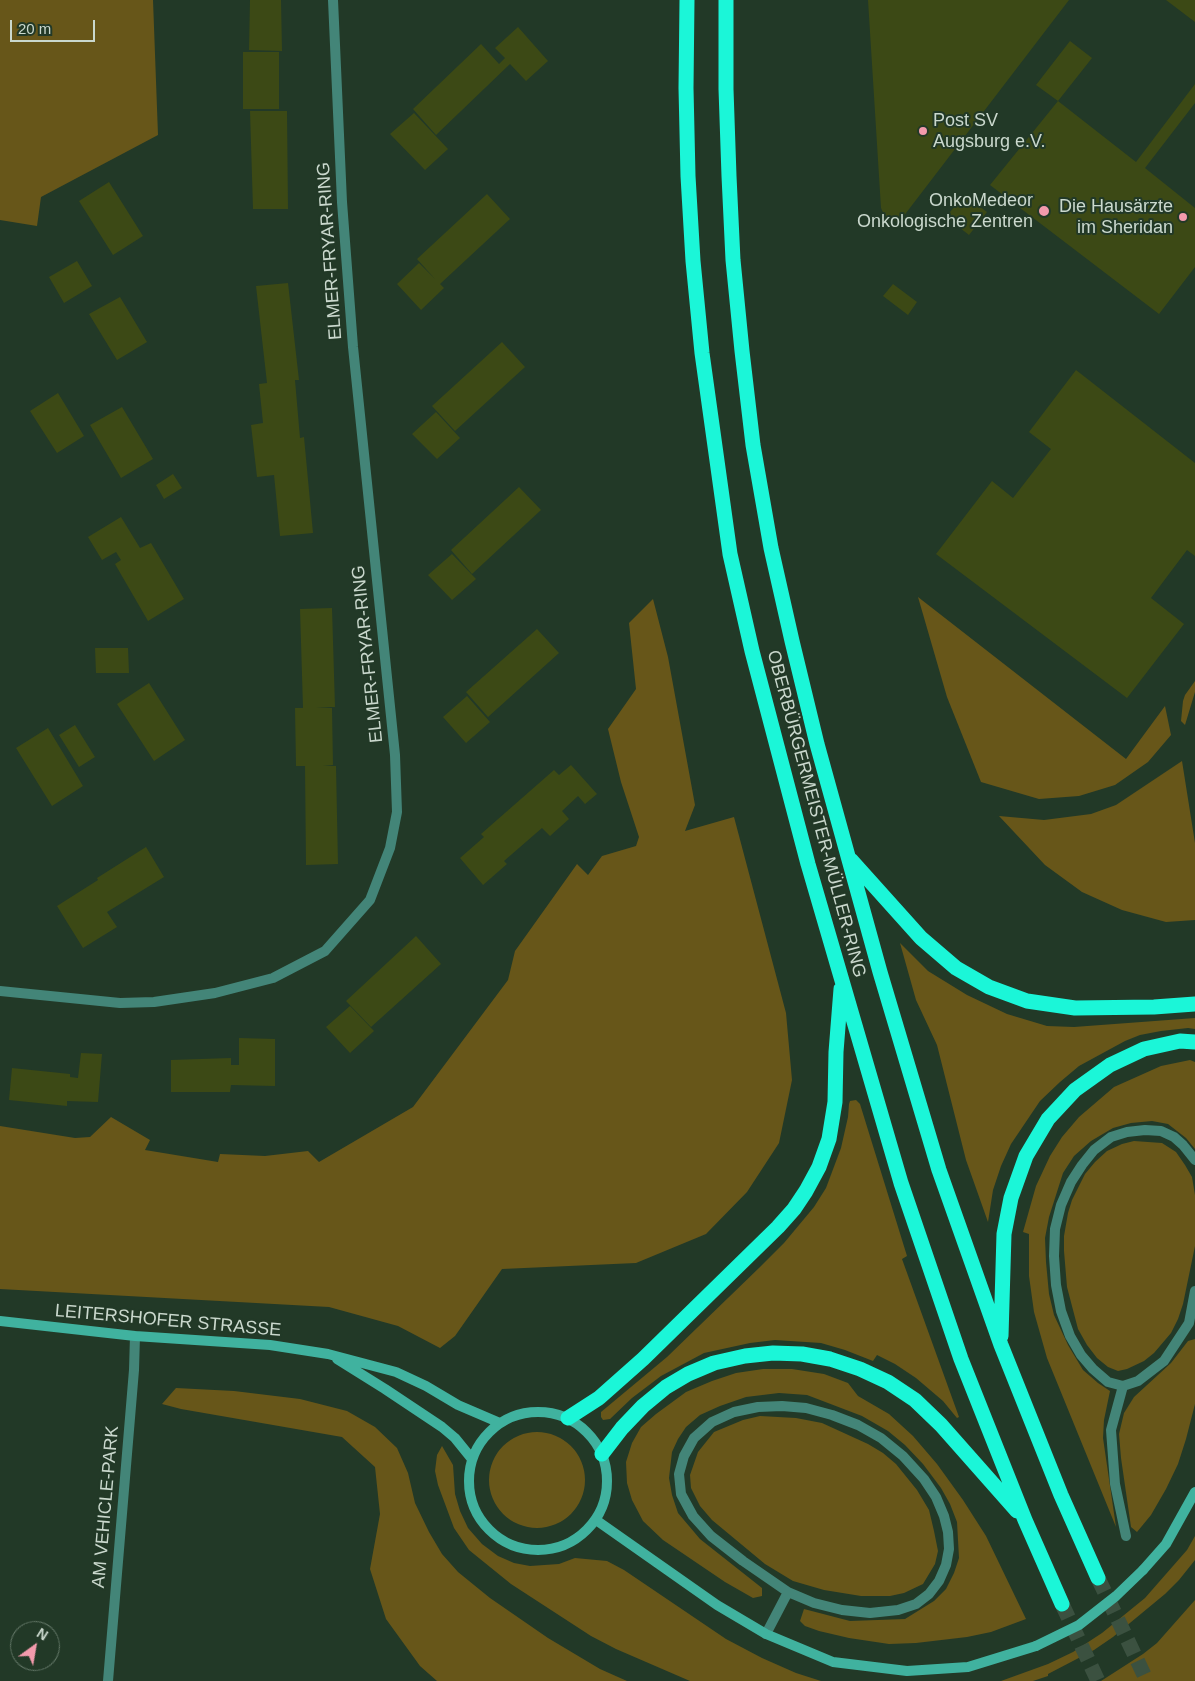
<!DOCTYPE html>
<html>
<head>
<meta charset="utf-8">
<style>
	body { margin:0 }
	#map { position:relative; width:1195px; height:1681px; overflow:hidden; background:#223927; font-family:Arial,sans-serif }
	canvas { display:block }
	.north { position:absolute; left:10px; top:1621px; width:50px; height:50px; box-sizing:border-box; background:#223927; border:1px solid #657969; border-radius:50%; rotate:32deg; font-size:14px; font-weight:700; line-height:20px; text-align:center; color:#cad8cd }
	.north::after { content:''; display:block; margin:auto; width:18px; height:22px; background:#f39aac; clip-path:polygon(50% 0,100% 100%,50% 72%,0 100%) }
	.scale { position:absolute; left:10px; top:20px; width:85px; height:22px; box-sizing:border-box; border:2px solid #cad8cd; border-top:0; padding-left:6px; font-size:15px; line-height:18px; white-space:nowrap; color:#cad8cd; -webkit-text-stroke:4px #223927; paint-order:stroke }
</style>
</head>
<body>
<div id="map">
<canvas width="1195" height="1681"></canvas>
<div class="north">N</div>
<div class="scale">20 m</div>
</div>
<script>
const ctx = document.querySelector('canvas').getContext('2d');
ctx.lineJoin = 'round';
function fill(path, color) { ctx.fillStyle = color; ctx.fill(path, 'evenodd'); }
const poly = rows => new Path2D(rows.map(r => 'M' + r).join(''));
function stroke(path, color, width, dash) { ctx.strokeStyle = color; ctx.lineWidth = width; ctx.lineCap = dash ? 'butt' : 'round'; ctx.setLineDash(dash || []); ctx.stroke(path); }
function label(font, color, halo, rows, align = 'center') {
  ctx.font = font + ' Arial,sans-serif'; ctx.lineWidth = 4; ctx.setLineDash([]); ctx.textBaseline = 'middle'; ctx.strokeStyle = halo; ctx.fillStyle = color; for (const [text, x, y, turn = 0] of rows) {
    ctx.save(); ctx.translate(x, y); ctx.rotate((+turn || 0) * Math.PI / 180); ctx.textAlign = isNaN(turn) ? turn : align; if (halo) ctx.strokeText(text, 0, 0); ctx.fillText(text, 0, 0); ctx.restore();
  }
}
fill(poly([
	[0,0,153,0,158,135,41,197,37,226,0,220],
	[918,597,1126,759,1165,706,1171,735,1148,762,1115,785,1079,796,1039,799,981,782,947,697],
	[653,599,668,657,695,805,685,831,734,817,786,1013,792,1080,779,1143,747,1192,706,1234,636,1263,502,1269,455,1336,440,1348,398,1326,329,1307,0,1289,0,1126,75,1138,90,1137,111,1117,150,1140,145,1150,218,1162,220,1154,265,1156,308,1151,319,1162,413,1107,508,980,515,951,577,864,588,875,602,856,636,846,639,837,621,782,608,729,636,689,629,623],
	[1195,681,1195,692,1185,725,1181,721,1183,701,1185,695],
	[1182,761,1195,843,1195,920,1166,922,1122,910,1082,892,1045,865,999,816,1044,820,1091,814,1116,805],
	[900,943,928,971,967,995,1007,1014,1047,1026,1074,1027,1195,1018,1195,1029,1188,1028,1161,1031,1140,1035,1125,1041,1079,1066,1060,1082,1040,1101,1011,1144,1001,1166,993,1190,988,1222,966,1160,937,1045,916,1000],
	[1190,1060,1195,1062,1195,1149,1186,1138,1168,1124,1152,1121,1131,1123,1113,1128,1091,1141,1074,1156,1063,1173,1049,1217,1045,1238,1046,1262,1049,1294,1054,1315,1068,1345,1083,1370,1098,1383,1110,1391,1104,1420,1103,1438,1116,1527,1047,1358,1034,1312,1029,1276,1029,1234,1023,1232,1036,1186,1050,1156,1062,1137,1079,1117,1114,1087,1161,1066],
	[856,1100,860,1104,907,1256,902,1259,959,1417,957,1418,943,1401,916,1378,895,1364,877,1355,873,1361,845,1350,821,1343,775,1340,750,1343,704,1353,661,1376,632,1398,610,1419,603,1420,601,1417,601,1412,667,1357,760,1267,784,1243,814,1207,826,1188,841,1148,848,1117,849,1104,850,1101],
	[1134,1141,1162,1143,1176,1152,1185,1165,1192,1177,1195,1195,1195,1246,1183,1304,1178,1319,1171,1333,1154,1353,1144,1361,1127,1369,1118,1371,1108,1367,1097,1358,1087,1345,1078,1329,1067,1287,1064,1251,1064,1236,1068,1213,1072,1200,1085,1174,1095,1162,1107,1151,1122,1144],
	[1195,1339,1195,1404,1186,1439,1178,1464,1166,1489,1151,1515,1137,1532,1131,1527,1121,1458,1119,1434,1124,1413,1134,1397,1171,1363,1188,1341],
	[763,1369,792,1369,824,1374,848,1383,858,1396,889,1414,913,1436,937,1464,963,1500,986,1536,1026,1619,991,1632,967,1637,916,1643,889,1644,849,1638,819,1631,805,1626,800,1621,804,1609,850,1621,905,1619,934,1601,946,1589,954,1573,959,1558,957,1522,950,1504,941,1488,923,1464,905,1445,888,1431,862,1416,807,1395,779,1393,746,1397,720,1406,700,1415,686,1427,678,1439,672,1452,669,1478,672,1495,678,1513,700,1539,762,1588,762,1596,753,1598,725,1582,663,1540,643,1521,632,1500,627,1483,626,1462,632,1443,641,1427,656,1414,686,1392,712,1381,736,1373],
	[176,1388,234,1391,300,1399,347,1411,375,1427,397,1448,408,1473,415,1503,429,1532,442,1554,458,1572,490,1598,548,1638,600,1669,627,1681,437,1681,420,1666,386,1619,370,1569,380,1514,375,1467,342,1437,181,1409,162,1404],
	[760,1416,796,1418,822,1423,868,1444,883,1453,896,1464,917,1490,929,1510,934,1531,938,1551,935,1564,923,1584,904,1593,890,1596,861,1596,824,1590,793,1581,765,1564,712,1520,700,1506,691,1488,690,1475,698,1452,714,1432,743,1420],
	'489 1480a48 48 0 1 1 96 0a48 48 0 1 1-96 0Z',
	[442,1446,453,1465,455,1494,460,1511,468,1528,482,1544,498,1556,514,1563,530,1566,559,1564,575,1558,607,1561,624,1570,726,1639,762,1658,796,1673,821,1681,690,1681,616,1649,591,1636,511,1584,469,1550,454,1528,438,1485,435,1471,437,1455],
	[1195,1536,1195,1560,1179,1580,1165,1594,1113,1637,1094,1650,1048,1674,1048,1676,1033,1681,1001,1681,1048,1664,1073,1652,1102,1633,1145,1598,1187,1550],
	[1195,1600,1195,1681,1101,1681,1143,1654,1157,1643]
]), '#675619');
fill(poly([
	[250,0,281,0,282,51,249,50],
	[868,0,1069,0,903,217,895,221,890,220,885,217,881,208],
	[1166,0,1195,0,1195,22],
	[518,27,548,61,526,81,510,64,436,135,413,109,481,44,499,64,505,58,495,48],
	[1070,41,1092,58,1058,101,1036,85],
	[243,52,279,52,279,109,243,109],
	[1195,84,1195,103,1145,168,1195,208,1195,267,1159,314,990,185,1058,101,1136,162],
	[250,111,287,111,288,209,253,209],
	[414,113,448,149,425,170,390,134],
	[109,182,143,236,113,255,79,201],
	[487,194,510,219,440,284,444,288,421,310,397,284,419,263,435,279,417,259],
	[964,195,987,212,969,235,946,217],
	[77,261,92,286,64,303,49,277],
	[288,283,299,380,295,380,300,438,304,437,313,533,280,536,274,475,257,477,251,425,263,423,259,384,267,383,256,286],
	[893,284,917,302,908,315,883,296],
	[120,297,147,342,117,360,89,314],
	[502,342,525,367,455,431,432,406],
	[1076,370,1195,463,1195,556,1187,550,1151,598,1184,624,1127,698,936,554,992,481,1013,498,1051,449,1029,432],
	[58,393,84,436,57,453,30,411],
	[122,407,153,459,121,478,90,425],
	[436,412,460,438,437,459,412,434],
	[173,474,182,488,164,499,156,485],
	[519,487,541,510,472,574,451,550],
	[121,517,140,548,151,543,184,599,148,621,115,564,121,560,116,552,102,560,88,537],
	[452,554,476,579,452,600,428,575],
	[332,608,335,707,316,707,332,708,333,765,323,766,336,766,338,864,306,865,305,766,296,766,295,708,303,708,300,609],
	[537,629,559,653,488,717,466,692],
	[95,648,128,648,129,673,96,673],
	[149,683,185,740,154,761,117,704],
	[467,696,490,722,466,743,443,717],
	[75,725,95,757,79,767,59,735],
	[48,728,83,786,52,806,16,748],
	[571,765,597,794,585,804,578,796,562,811,569,819,550,836,542,828,504,861,507,864,483,885,460,858,484,837,481,834,554,770,559,775],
	[146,847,164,877,107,912,117,927,83,948,57,906,98,880,97,878],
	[416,936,441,964,371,1027,346,1001],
	[350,1006,374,1031,350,1053,326,1027],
	[239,1038,275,1039,275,1086,231,1085,230,1092,171,1092,171,1060,231,1058,231,1065,239,1065],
	[81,1053,102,1054,98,1102,67,1101,67,1106,9,1100,12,1068,70,1074,70,1077,78,1078]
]), '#3c4915');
stroke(poly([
	[1098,1578,1147,1681],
	[1062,1604,1098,1681]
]), '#3b5140', 15, [15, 8]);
stroke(poly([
	[1195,1160,1183,1145,1174,1137,1161,1131,1145,1130,1127,1132,1111,1137,1094,1150,1082,1165,1071,1182,1061,1205,1055,1229,1054,1256,1056,1285,1061,1311,1070,1336,1081,1355,1093,1369,1108,1382,1123,1386,1138,1381,1164,1361,1189,1323,1195,1291],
	[1123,1386,1111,1430,1115,1484,1126,1536],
	[766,1634,788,1592,814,1603,842,1610,870,1613,898,1610,916,1604,929,1594,939,1581,946,1565,949,1549,948,1532,944,1516,936,1497,924,1479,903,1456,881,1438,858,1425,832,1415,806,1408,782,1406,758,1407,734,1412,712,1422,694,1438,684,1456,679,1474,681,1494,693,1516,711,1536,743,1561,788,1592]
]), '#438578', 10);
stroke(poly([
	[0,991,120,1003,154,1002,215,993,273,978,325,951,370,900,390,848,397,812,395,755,353,347,342,202,333,0],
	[108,1681,134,1370,135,1336]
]), '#438578', 10);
stroke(poly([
	[0,1321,135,1336,270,1345,328,1354,396,1372,426,1386,458,1405,500,1423],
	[337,1359,385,1389,442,1427,455,1438,472,1459],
	'469 1481a69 69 0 1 1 138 0a69 69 0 1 1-138 0Z',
	[596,1520,717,1605,766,1634,833,1662,907,1671,968,1667,1036,1646],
	[1143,1570,1166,1544,1195,1492]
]), '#40b29f', 10);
stroke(poly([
	[687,0,686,88,688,176,693,261,702,353,730,554,752,651,808,864,901,1183,961,1359,1025,1520,1062,1604],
	[726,0,726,89,729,176,733,260,742,351,753,445,771,548,792,641,817,744,880,972,939,1170,1001,1345,1061,1495,1098,1578],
	[851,860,921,938,956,968,989,987,1027,1001,1075,1008,1154,1007,1195,1004],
	[1001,1336,1004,1234,1011,1198,1026,1156,1048,1119,1075,1090,1110,1065,1144,1049,1180,1041,1195,1042],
	[568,1418,599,1398,643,1359,778,1227,794,1209,806,1191,819,1167,829,1139,835,1102,836,1052,841,989],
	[602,1454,622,1428,643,1406,666,1387,688,1374,714,1363,745,1356,773,1353,802,1354,830,1359,860,1369,888,1382,915,1400,941,1425,1017,1511]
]), '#1bf6d8', 15);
stroke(poly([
	[1036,1646,1079,1625,1116,1596,1143,1570]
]), '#40b29f', 10);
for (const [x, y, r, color] of [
	[923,131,5,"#f39aac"],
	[1044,211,6,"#f39aac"],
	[1183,217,5,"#f39aac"]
]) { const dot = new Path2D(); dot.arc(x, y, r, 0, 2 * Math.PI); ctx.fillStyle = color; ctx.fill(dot); stroke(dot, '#223927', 2); }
label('18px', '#cad8cd', '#223927', [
	["Post SV",933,121,"left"],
	["Augsburg e.V.",933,142,"left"],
	["OnkoMedeor",1033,201],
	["Onkologische Zentren",1033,222],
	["Die Hausärzte",1173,207],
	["im Sheridan",1173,228]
], 'right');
label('18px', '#cad8cd', '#223927', [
	["ELMER-FRYAR-RING",330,251,-94],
	["ELMER-FRYAR-RING",368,654,-96],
	["OBERBÜRGERMEISTER-MÜLLER-RING",816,814,75],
	["LEITERSHOFER STRASSE",168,1321,5],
	["AM VEHICLE-PARK",106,1507,-85]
]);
</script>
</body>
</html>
